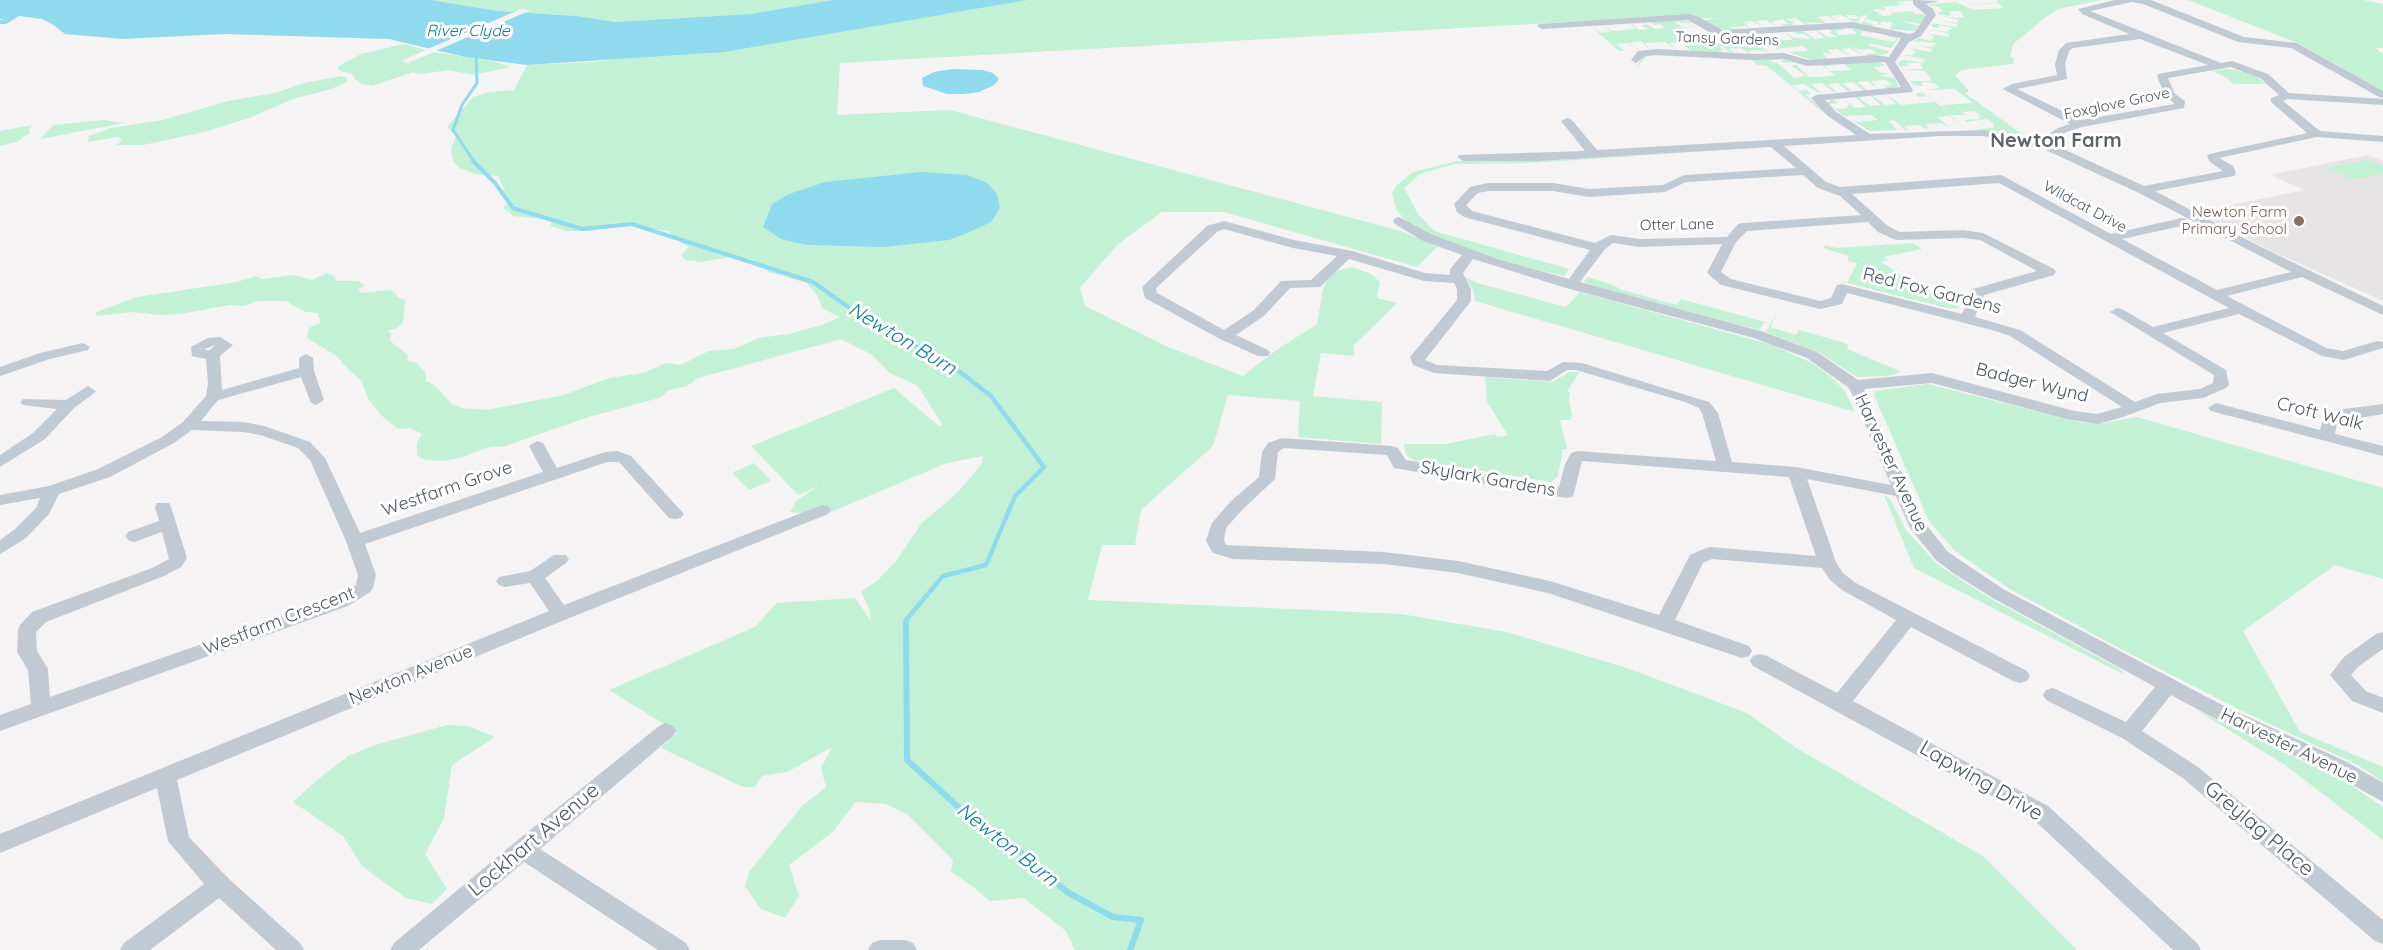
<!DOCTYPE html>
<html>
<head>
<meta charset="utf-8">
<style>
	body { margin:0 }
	canvas { display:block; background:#f5f3f3 }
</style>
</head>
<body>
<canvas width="2383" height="950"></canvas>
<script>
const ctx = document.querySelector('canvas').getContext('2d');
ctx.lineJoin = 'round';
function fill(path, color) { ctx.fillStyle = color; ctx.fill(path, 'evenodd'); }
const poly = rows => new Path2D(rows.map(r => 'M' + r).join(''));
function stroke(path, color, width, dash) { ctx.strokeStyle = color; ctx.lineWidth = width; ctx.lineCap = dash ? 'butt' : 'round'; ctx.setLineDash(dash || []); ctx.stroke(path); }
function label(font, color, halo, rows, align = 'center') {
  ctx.font = font + ' Quicksand,sans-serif'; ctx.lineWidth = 6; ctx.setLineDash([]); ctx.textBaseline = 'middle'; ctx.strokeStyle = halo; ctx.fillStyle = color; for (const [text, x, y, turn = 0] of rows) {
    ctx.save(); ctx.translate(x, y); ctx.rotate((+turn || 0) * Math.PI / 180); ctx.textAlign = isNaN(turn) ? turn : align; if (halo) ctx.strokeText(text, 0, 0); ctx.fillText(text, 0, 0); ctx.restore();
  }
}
fill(poly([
	[2368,155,2383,161,2383,301,2267,249,2196,212,2304,190,2270,175]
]), '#e6e4e5');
fill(poly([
	[432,0,833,0,750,14,615,22,577,16,498,11],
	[1026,0,1921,0,1897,2,1901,5,1883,7,1887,10,1872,9,1883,16,1893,15,1890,13,1912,11,1916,14,1926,14,1920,24,1898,20,1918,26,1915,31,1889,29,1893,23,1882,21,1880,24,1884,25,1878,24,1876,27,1879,22,1867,19,1864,22,1873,24,1872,26,1861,24,1868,16,1864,15,1859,18,1855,15,1845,15,1850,19,1861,18,1857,23,1840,15,1830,16,1840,23,1827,16,1818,17,1827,24,1812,22,1806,22,1809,25,1806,25,1796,18,1786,19,1795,23,1791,24,1795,26,1786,27,1781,24,1789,24,1783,19,1771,22,1776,27,1766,20,1755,21,1765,28,1752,21,1743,22,1751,29,1745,26,1730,27,1733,30,1728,31,1716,28,1705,20,1718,18,1586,21,840,63,837,115,950,110,1404,232,1437,247,1417,267,1224,212,1162,212,1117,245,1080,288,1085,306,1168,347,1243,376,1275,351,1317,324,1323,289,1328,279,1336,271,1352,267,1371,274,1380,282,1377,298,1397,303,1354,345,1354,356,1321,353,1313,396,1382,402,1381,444,1298,437,1300,401,1228,395,1213,446,1141,510,1135,545,1102,545,1088,600,1401,614,1506,632,1624,667,1747,713,1798,749,1983,856,2077,950,1075,950,1066,931,1024,898,990,901,971,885,951,872,953,860,907,814,885,804,855,802,834,831,789,865,799,896,785,918,761,909,745,886,749,872,802,806,826,787,821,768,832,747,787,772,762,776,755,787,743,787,661,748,677,732,609,690,755,627,777,603,855,598,871,621,869,608,861,592,878,580,896,561,921,524,958,492,981,465,983,456,947,463,831,512,807,514,790,512,796,501,819,486,798,495,751,446,894,388,940,427,942,424,918,386,890,373,871,354,841,339,698,378,687,386,669,390,659,398,592,416,505,446,485,448,464,457,443,461,425,460,417,456,417,443,422,434,410,428,398,429,382,416,369,400,361,381,344,365,338,357,307,338,309,328,321,322,317,313,306,312,286,301,258,301,244,306,230,305,180,314,161,315,134,312,96,316,96,312,137,297,237,282,256,276,262,279,294,275,312,280,327,273,334,276,337,281,358,281,365,285,358,290,362,293,388,290,395,292,397,297,405,300,403,323,397,328,387,331,391,333,390,341,408,355,407,361,417,363,425,372,426,381,434,385,452,404,462,408,487,410,564,395,609,378,644,373,666,363,681,365,709,351,734,349,759,338,789,334,822,325,840,317,823,309,817,295,807,283,769,272,752,259,730,257,702,262,685,260,681,255,689,247,676,240,669,231,613,223,592,231,566,231,551,226,551,220,513,216,503,208,509,201,498,176,474,174,458,167,453,161,451,148,456,136,447,127,473,97,489,92,514,90,527,65,594,62],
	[1996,0,2102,0,2058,9,2046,17,2013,44,2010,57,2014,58,2013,64,1962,70,1955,75,1969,91,1965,93,2026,137,1976,129,1994,128,1992,125,1995,124,1987,119,1967,122,1964,120,1980,119,1979,117,1981,116,1974,111,1961,112,1967,115,1949,115,1967,128,1949,116,1937,117,1951,128,1941,123,1925,124,1929,128,1926,129,1920,125,1904,126,1908,130,1905,130,1894,120,1889,121,1897,130,1870,131,1855,122,1878,120,1871,115,1844,116,1827,103,1833,99,1838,103,1829,104,1836,109,1848,108,1846,106,1850,105,1842,98,1855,108,1866,107,1855,97,1858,97,1870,106,1881,105,1875,100,1870,100,1875,100,1871,96,1873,96,1885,105,1896,104,1887,95,1901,105,1934,102,1927,96,1920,97,1915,94,1919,93,1923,93,1949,112,1941,105,1973,103,1955,89,1926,90,1939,88,1935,83,1921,82,1923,86,1914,85,1910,81,1932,81,1925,71,1901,69,1923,69,1920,63,1906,63,1908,66,1899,66,1898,62,1903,60,1900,59,1923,63,1925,59,1903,55,1913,55,1916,51,1908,48,1930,52,1933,49,1911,44,1929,47,1934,46,1936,43,1913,41,1919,38,1931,41,1934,36,1926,33,1948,37,1950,34,1929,29,1946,32,1953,28,1939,25,1939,28,1930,26,1933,23,1956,27,1958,24,1935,20,1957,23,1959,20,1938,15,1955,18,1964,17,1960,11,1949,11,1951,16,1939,14,1938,12,1944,11,1936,6,1929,6,1931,4,1956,2,1973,10,2004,8,1998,3,1966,5,2000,2],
	[2188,0,2363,0,2383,4,2383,48,2375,48,2383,54,2383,91,2300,44],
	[1683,20,1696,23,1673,22,1683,27,1700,26,1682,28,1686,32,1706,31,1691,32,1690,34,1694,38,1705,37,1702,34,1710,34,1715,38,1695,39,1700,44,1730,43,1747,39,1742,35,1722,36,1758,34,1769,42,1781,41,1772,33,1781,36,1779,36,1783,40,1793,40,1785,32,1794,38,1811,39,1805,34,1797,34,1793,31,1803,31,1815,39,1825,38,1815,30,1817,30,1828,37,1837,37,1829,32,1832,32,1829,29,1842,28,1844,30,1834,31,1839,35,1857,34,1850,28,1873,31,1871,33,1863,31,1860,35,1882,40,1894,42,1897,38,1888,37,1890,34,1899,38,1891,48,1870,43,1868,45,1889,51,1887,54,1867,56,1865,54,1877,53,1871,49,1859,50,1849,45,1864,56,1850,48,1841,49,1846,53,1850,53,1846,54,1850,57,1837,49,1827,50,1832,54,1822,52,1827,59,1811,60,1789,52,1809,51,1803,46,1776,49,1771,45,1761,46,1770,54,1763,50,1748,51,1751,55,1741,48,1729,49,1734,53,1744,54,1732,54,1722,46,1719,46,1723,50,1720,50,1723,53,1691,51,1680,42,1669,43,1677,50,1665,42,1645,43,1650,50,1641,41,1629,43,1638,50,1627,43,1616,44,1625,51,1619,51,1591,26,1601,33,1611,32,1604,25,1612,31,1635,29,1630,23,1639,30,1649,29,1641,26,1645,25,1642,22,1655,29,1665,28,1661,24,1654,25,1650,22],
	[405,44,426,50,401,61,408,63,434,52,497,62,510,67,473,75,449,70,419,74,413,72,372,86,362,84,355,79,352,74,340,71,337,67,361,54],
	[1649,54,1779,59,1793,62,1784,63,1780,59,1768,61,1777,63,1795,78,1806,76,1791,65,1796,65,1809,77,1819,77,1835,75,1821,65,1839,65,1824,66,1830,71,1851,70,1843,63,1873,61,1884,64,1885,66,1873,67,1882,73,1890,73,1882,75,1885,77,1894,78,1899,86,1889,89,1884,86,1892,85,1886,80,1871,81,1880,90,1875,86,1870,86,1873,85,1867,81,1857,82,1867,90,1864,91,1853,82,1842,83,1852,91,1849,92,1838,83,1827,84,1837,92,1834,92,1822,83,1811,84,1821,93,1819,93,1804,84,1792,85,1798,91,1807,90,1811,94,1805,95,1842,124,1829,117,1767,66,1758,65,1751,60,1651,55,1646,57,1636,68,1643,56],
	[2228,69,2245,72,2257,77,2265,84,2234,84,2227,78,2212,71],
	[342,76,347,78,347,82,331,89,293,99,249,118,204,132,143,145,116,145,122,141,118,137,88,142,89,136,110,128,163,120,228,101,275,93,304,83],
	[104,120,124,123,40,139,53,125],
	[33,125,29,129,30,133,16,142,0,146,0,131],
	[1764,147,1532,163,1454,164,1420,174,1404,188,1418,214,1434,231,1569,269,1564,276,1503,262,1435,237,1405,220,1396,209,1392,194,1396,186,1413,172,1457,161,1538,161],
	[2368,160,2383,166,2383,174,2354,180,2326,168],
	[1913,243,1922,249,1884,257,1888,260,1881,262,1933,295,1960,302,1958,308,1951,309,1847,283,1857,263,1847,261,1849,256,1823,248,1825,245,1836,248],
	[1465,277,1477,283,1566,307,1580,292,1772,345,1812,363,1829,375,1845,391,1855,412,1475,301,1473,289],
	[1587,277,1611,284,1622,290,1677,305,1681,299,1765,322,1759,330,1596,287,1584,282],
	[1783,301,1770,327,1796,335,1799,330,1845,343,1848,345,1847,349,1902,372,1888,376,1857,377,1820,353,1766,332],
	[1570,372,1580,372,1567,391,1570,392,1569,398,1572,417,1570,420,1560,420,1567,449,1563,449,1558,476,1551,482,1414,460,1406,455,1404,444,1446,444,1495,434,1497,437,1508,435,1487,402,1485,377,1552,382],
	[1927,384,2084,423,2104,423,2137,417,2383,488,2383,579,2335,565,2243,631,2300,732,2383,767,2383,782,2358,765,2242,711,2121,649,2010,589,1955,551,1929,521,1874,395,1876,391],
	[754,463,771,481,749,490,732,473],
	[1884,495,1890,499,1906,530,1937,564,1986,596,2120,669,2125,675,1914,568],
	[2198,711,2345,781,2383,807,2383,840,2285,765],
	[447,725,468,726,495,737,452,765,444,818,425,854,447,889,432,904,406,898,362,866,343,836,293,802,316,781,348,756,375,745]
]), '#c3f1d5');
fill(poly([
	[0,0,431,0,498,11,577,16,615,22,750,14,833,0,1027,0,724,52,527,65,465,57,389,39,224,34,123,39,65,34,52,24,42,19,19,16,6,24,0,24,0,20,5,19,0,19],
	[953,69,983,70,993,73,999,79,994,85,979,92,964,94,947,94,923,86,922,78,934,72],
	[921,172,967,175,987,183,997,194,1000,208,991,222,965,234,949,240,884,247,807,245,781,239,763,227,772,204,789,194,825,182]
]), '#90daee');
fill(poly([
	[521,9,531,10,433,52,425,50]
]), '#f5f3f3');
stroke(poly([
	[475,163,453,130,462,105,477,83,476,54]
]), '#90daee', 3);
stroke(poly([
	[473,161,495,183,513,208,582,229,632,224,813,282,858,314,953,367]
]), '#90daee', 4);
stroke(poly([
	[906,625,906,620,943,576,986,565,1015,496,1044,467,991,396,951,365]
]), '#90daee', 4.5);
stroke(poly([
	[906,623,907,760,991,837,1016,848,1067,892,1113,917,1141,920,1130,950]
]), '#90daee', 6);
fill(poly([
	[1913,0,1939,1,1926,4,1933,9,1936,15,1921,36,1909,42,1895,62,1913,90,1912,92,1825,100,1836,112,1870,134,1983,130,2040,140,2058,128,2070,124,2003,89,2012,84,2057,75,2055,64,2059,50,2066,43,2129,34,2082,14,2078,9,2115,0,2151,0,2244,37,2297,43,2383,91,2383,98,2379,97,2291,48,2238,42,2143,4,2132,2,2090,11,2221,63,2232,61,2268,74,2289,93,2383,99,2383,105,2287,99,2283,101,2320,131,2383,136,2383,142,2317,137,2219,158,2233,166,2236,173,2234,176,2155,191,2257,245,2383,306,2383,315,2302,277,2227,296,2326,348,2343,351,2378,341,2383,342,2383,348,2344,360,2322,356,2239,314,2163,333,2226,370,2229,385,2226,388,2203,398,2160,403,2123,417,2097,424,2067,419,1932,383,1864,389,1924,522,1948,552,2003,589,2222,705,2347,762,2383,783,2383,802,2333,774,2208,715,2171,695,2142,731,2198,767,2383,920,2383,944,2375,941,2184,779,2122,738,2046,700,2043,695,2046,690,2053,688,2126,722,2155,687,1991,597,1953,573,1936,560,1910,528,1896,496,1807,479,1836,562,1842,572,1854,582,2027,671,2030,676,2027,681,2020,683,2013,681,1911,627,1853,701,2048,806,2197,943,2201,950,2173,950,2032,818,1753,666,1750,661,1753,656,1760,654,1767,656,1837,693,1896,620,1842,590,1830,580,1822,568,1712,559,1703,563,1675,620,1749,646,1752,651,1749,656,1742,658,1548,593,1458,573,1384,564,1233,559,1213,553,1210,549,1206,540,1212,523,1231,501,1259,477,1262,452,1268,443,1282,438,1392,446,1398,448,1406,460,1559,487,1565,464,1571,453,1577,451,1716,461,1702,413,1699,408,1685,402,1576,370,1567,370,1550,381,1434,373,1413,365,1410,357,1457,300,1457,289,1454,283,1424,281,1349,259,1320,287,1290,288,1264,316,1236,335,1268,350,1270,353,1268,356,1258,356,1220,339,1145,298,1142,287,1207,226,1224,221,1294,240,1352,251,1425,273,1450,275,1450,269,1462,255,1423,241,1395,224,1393,221,1395,218,1399,217,1433,235,1497,259,1569,279,1590,250,1464,217,1457,212,1454,204,1470,187,1488,183,1553,183,1589,189,1663,185,1684,175,1796,168,1771,147,1538,161,1463,161,1457,157,1459,155,1585,151,1561,121,1567,118,1571,119,1597,150,1856,135,1828,116,1811,98,1816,95,1901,87,1885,62,1807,66,1783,59,1753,60,1657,55,1645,56,1636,63,1631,60,1638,51,1657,49,1753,54,1784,53,1808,60,1875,55,1889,57,1901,38,1852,28,1722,36,1711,33,1688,20,1542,29,1537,26,1539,24,1689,14,1701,18,1722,30,1852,22,1910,34,1915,32,1926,15,1913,4,1913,0],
	[2140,39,2208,65,2158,74,2157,76,2165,96,2175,104,2081,120,2017,89,2067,79,2065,64,2069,51,2073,48,2140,39],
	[2231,67,2260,78,2279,95,2271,98,2271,102,2307,133,2209,154,2207,156,2210,162,2223,171,2144,186,2050,143,2066,132,2082,127,2184,108,2185,101,2175,94,2168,78,2231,67],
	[1940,136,1983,136,2039,147,2139,193,2291,272,2217,290,2122,239,2186,225,2188,222,2186,219,2182,218,2111,234,2001,175,1840,187,1826,182,1784,146,1940,136],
	[1803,175,1818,188,1840,196,1861,215,1743,223,1738,224,1727,237,1640,239,1611,235,1595,243,1472,211,1466,205,1478,193,1488,191,1553,191,1589,197,1665,192,1686,182,1803,175],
	[1999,183,2229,308,2153,327,2122,309,2117,308,2110,312,2214,375,2213,383,2200,389,2157,394,2135,402,2020,330,1975,317,1984,295,2054,275,2056,272,2054,269,1983,233,1963,230,1899,232,1888,226,1852,194,1999,183],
	[1868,222,1878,232,1896,240,1963,238,1980,240,2037,271,1973,289,1962,314,1842,284,1837,285,1831,298,1820,301,1731,279,1721,272,1736,242,1747,231,1868,222],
	[1224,229,1293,248,1337,256,1311,280,1281,281,1254,310,1224,330,1157,293,1156,288,1217,232,1224,229],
	[1613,243,1640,247,1722,244,1707,273,1721,285,1820,309,1842,304,1847,293,1992,330,2010,336,2122,407,2097,414,2074,411,1932,373,1858,380,1817,352,1764,332,1580,282,1605,249,1613,243],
	[1473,259,1566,288,1754,338,1807,358,1849,388,1891,485,1796,467,1732,462,1718,413,1709,402,1582,363,1563,362,1547,371,1437,365,1425,360,1471,301,1471,289,1463,273,1473,259],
	[1284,448,1387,455,1394,468,1400,469,1566,498,1572,497,1574,493,1582,461,1789,477,1816,556,1710,547,1704,549,1690,555,1659,615,1550,581,1458,561,1384,552,1226,545,1224,540,1226,528,1243,509,1275,479,1278,452,1284,448],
	[220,337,233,345,220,356,222,390,299,368,299,358,306,354,313,358,314,371,324,400,316,405,311,403,301,377,218,400,201,421,243,422,264,426,310,442,325,458,360,533,543,472,529,446,537,441,543,443,557,468,605,452,617,451,631,456,684,514,681,518,675,519,669,518,619,462,607,462,365,544,376,575,373,588,370,592,348,606,0,731,0,715,31,704,28,670,17,652,18,630,20,625,32,612,152,568,169,559,162,532,134,542,128,540,125,536,128,532,159,521,155,507,157,503,169,503,171,507,187,558,181,567,164,576,46,622,36,632,37,651,48,669,50,697,334,598,356,585,358,575,346,541,310,460,298,448,260,435,243,432,192,430,174,443,110,477,59,494,49,514,26,538,0,554,0,540,14,530,36,508,40,498,0,505,0,495,49,486,98,469,162,437,183,422,206,396,208,383,206,359,192,356,191,347,208,338,220,337],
	[215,345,210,350,205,350,205,349,215,345],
	[83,343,90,347,88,350,50,359,0,376,0,367,40,353,83,343],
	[88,386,96,391,93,394,74,408,45,439,0,467,0,455,33,433,57,409,23,405,20,402,23,399,66,400,88,386],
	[2216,403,2320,430,2324,416,2344,409,2383,404,2383,414,2337,422,2335,434,2383,446,2383,456,2211,411,2208,408,2216,403],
	[822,505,828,506,831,510,828,514,567,619,177,780,189,837,228,878,300,943,304,950,276,950,219,898,150,950,120,950,124,943,204,884,168,841,157,788,0,853,0,834,549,611,530,583,505,587,499,585,496,581,499,577,530,571,554,555,566,555,569,559,566,563,545,578,564,605,822,505],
	[2383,632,2383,649,2358,667,2351,675,2366,691,2383,698,2383,713,2352,701,2330,675,2344,657,2376,634,2383,632],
	[666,723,673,726,676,731,673,736,540,849,686,943,690,950,658,950,524,862,419,950,390,950,394,943,514,843,659,726,666,723],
	[880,940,905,940,913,943,917,950,868,950,872,943,880,940]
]), '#c1cad2');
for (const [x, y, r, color] of [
	[2299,221,6,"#8d6e63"]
]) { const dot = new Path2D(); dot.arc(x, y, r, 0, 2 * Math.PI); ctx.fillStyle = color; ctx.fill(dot); stroke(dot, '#fff', 2); }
label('15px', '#4a5661', '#fff', [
	["Tansy Gardens",1727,39,2],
	["Foxglove Grove",2117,104,-12],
	["Wildcat Drive",2085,207,28],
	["Otter Lane",1677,225,-1]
]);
label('15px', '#785e54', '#fff', [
	["Newton Farm",2287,212],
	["Primary School",2287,229]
], 'right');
label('italic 16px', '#0c7c9b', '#fff', [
	["River Clyde",468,31]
]);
label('18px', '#4a5661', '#fff', [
	["Red Fox Gardens",1932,291,14],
	["Badger Wynd",2032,383,14],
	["Croft Walk",2320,414,14],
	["Harvester Avenue",1891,463,65],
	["Skylark Gardens",1488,479,10],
	["Westfarm Grove",447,489,-19],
	["Westfarm Crescent",279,621,-21],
	["Newton Avenue",411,675,-22],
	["Harvester Avenue",2289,746,26]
]);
label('bold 20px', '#5f6368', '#fff', [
	["Newton Farm",2056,141]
]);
label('italic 20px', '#0c7c9b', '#fff', [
	["Newton Burn",902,339,31],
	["Newton Burn",1007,845,38]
]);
label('21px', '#4a5661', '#fff', [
	["Lapwing Drive",1981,781,30],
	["Greylag Place",2259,829,40],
	["Lockhart Avenue",534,840,-40]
]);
</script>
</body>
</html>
